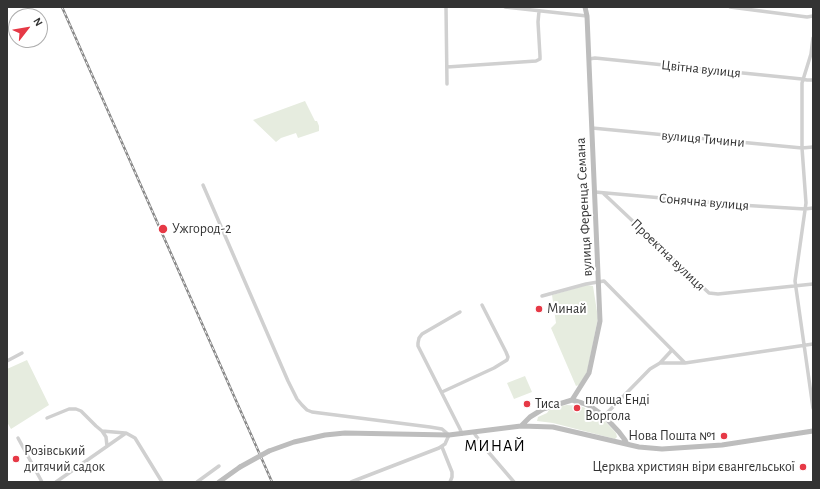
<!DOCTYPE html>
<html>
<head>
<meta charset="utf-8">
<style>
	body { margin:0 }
	#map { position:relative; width:820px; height:489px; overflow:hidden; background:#fff; font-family:"Alegreya Sans",sans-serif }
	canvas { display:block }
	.frame { position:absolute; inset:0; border:8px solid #333; pointer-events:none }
	.north { position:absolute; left:8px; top:8px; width:40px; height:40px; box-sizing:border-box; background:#fff; border:1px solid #adadad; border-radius:50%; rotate:59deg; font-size:11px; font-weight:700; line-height:16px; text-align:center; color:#333 }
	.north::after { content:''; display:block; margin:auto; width:14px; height:18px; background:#e63946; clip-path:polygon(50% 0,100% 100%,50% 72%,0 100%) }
</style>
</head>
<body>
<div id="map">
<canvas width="820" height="489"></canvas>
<div class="frame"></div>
<div class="north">N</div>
</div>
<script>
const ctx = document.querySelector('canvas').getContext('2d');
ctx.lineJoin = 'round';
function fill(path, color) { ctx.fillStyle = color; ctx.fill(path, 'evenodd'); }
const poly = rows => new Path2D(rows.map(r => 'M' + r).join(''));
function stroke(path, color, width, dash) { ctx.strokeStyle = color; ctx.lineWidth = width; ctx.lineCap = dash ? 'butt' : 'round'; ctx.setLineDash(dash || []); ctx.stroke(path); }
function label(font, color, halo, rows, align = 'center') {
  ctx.font = font + ' "Alegreya Sans",sans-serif'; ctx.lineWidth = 4; ctx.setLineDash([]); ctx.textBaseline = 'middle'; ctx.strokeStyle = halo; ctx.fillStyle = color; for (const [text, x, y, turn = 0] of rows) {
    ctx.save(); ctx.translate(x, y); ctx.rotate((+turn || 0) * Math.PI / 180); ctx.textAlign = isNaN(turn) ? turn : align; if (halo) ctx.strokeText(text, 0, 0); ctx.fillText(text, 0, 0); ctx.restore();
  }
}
fill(poly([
	[305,101,315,121,317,121,319,126,319,131,298,138,296,133,281,138,276,142,253,120],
	[587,285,593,286,598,318,587,372,579,385,576,386,551,328,556,323,552,295],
	[27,360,49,405,11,429,7,422,7,369],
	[525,376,532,392,514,399,507,383],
	[567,405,580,406,588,409,601,417,616,433,617,437,615,439,553,423,537,421,538,417,547,413,549,410,556,407]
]), '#e6ecdf');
stroke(poly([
	[446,7,447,84],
	[505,7,587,16],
	[730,7,807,17,813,16],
	[813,38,811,54,802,83,802,148,806,203,795,281,813,408],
	[589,59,595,58,802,79,807,80,813,80],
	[447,67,536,61,540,59,540,56,538,22,539,11],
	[592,128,802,148,813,147],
	[203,185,288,381,297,399,302,405,307,410,312,412,430,427,442,429,449,435,445,444,439,448,351,482],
	[595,192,740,205,805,209,813,208],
	[603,193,709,293,718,294,813,284],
	[542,296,586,284,604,281,685,363,813,344],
	[460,312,422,334,419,338,418,343,418,346,460,429,462,434],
	[7,361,22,353],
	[660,363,672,350],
	[442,392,494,368,507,360,508,357,506,352,482,305],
	[604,416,650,369,660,363,685,363],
	[47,418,69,409,76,409,81,411,96,426,102,431,106,437,107,446],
	[102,431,125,433],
	[474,433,484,447,514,482],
	[18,438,42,482],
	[442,447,452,472,452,477,450,482],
	[56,482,126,433,135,438,162,482],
	[197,482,219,466]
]), '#d0d0d0', 3.5);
stroke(poly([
	[572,400,589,373,600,321,587,16,585,7],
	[521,426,530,417,543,409,572,400,582,403,590,406,604,416,619,432,628,444],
	[269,451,294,442,325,435,345,433,449,435,521,426,553,427,639,447,662,449,722,445,813,431],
	[219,482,240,467]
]), '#bdbdbd', 5);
const rail = poly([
	[62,7,272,482]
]);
stroke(rail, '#888', 2.5);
stroke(rail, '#fff', 1, [3]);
stroke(poly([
	[240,467,269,451]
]), '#bdbdbd', 5);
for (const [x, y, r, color] of [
	[163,229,5,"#e63946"],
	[539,309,4,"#e63946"],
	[527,404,4,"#e63946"],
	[577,408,4,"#e63946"],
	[724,436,4,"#e63946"],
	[16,459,4,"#e63946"],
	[803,467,4,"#e63946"]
]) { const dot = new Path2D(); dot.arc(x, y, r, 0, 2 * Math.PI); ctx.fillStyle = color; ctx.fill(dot); stroke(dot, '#fff', 1.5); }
label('14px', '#333', '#fff', [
	["Цвітна вулиця",701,69,6],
	["вулиця Тичини",703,139,5],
	["Сонячна вулиця",704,202,5],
	["вулиця Ференца Семана",584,207,-93],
	["Проектна вулиця",668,255,44]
]);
label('14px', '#333', '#fff', [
	["Ужгород-2",172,229],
	["Минай",547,309],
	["площа Енді",585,400],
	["Воргола",585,416],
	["Тиса",535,404],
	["Нова Пошта №1",716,436,"right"],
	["Розівський",24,451],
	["дитячий садок",24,467],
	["Церква християн віри євангельської",795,467,"right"]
], 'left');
ctx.letterSpacing = '1px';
label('16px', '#000', '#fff', [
	["МИНАЙ",495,446]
]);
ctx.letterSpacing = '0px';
</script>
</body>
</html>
